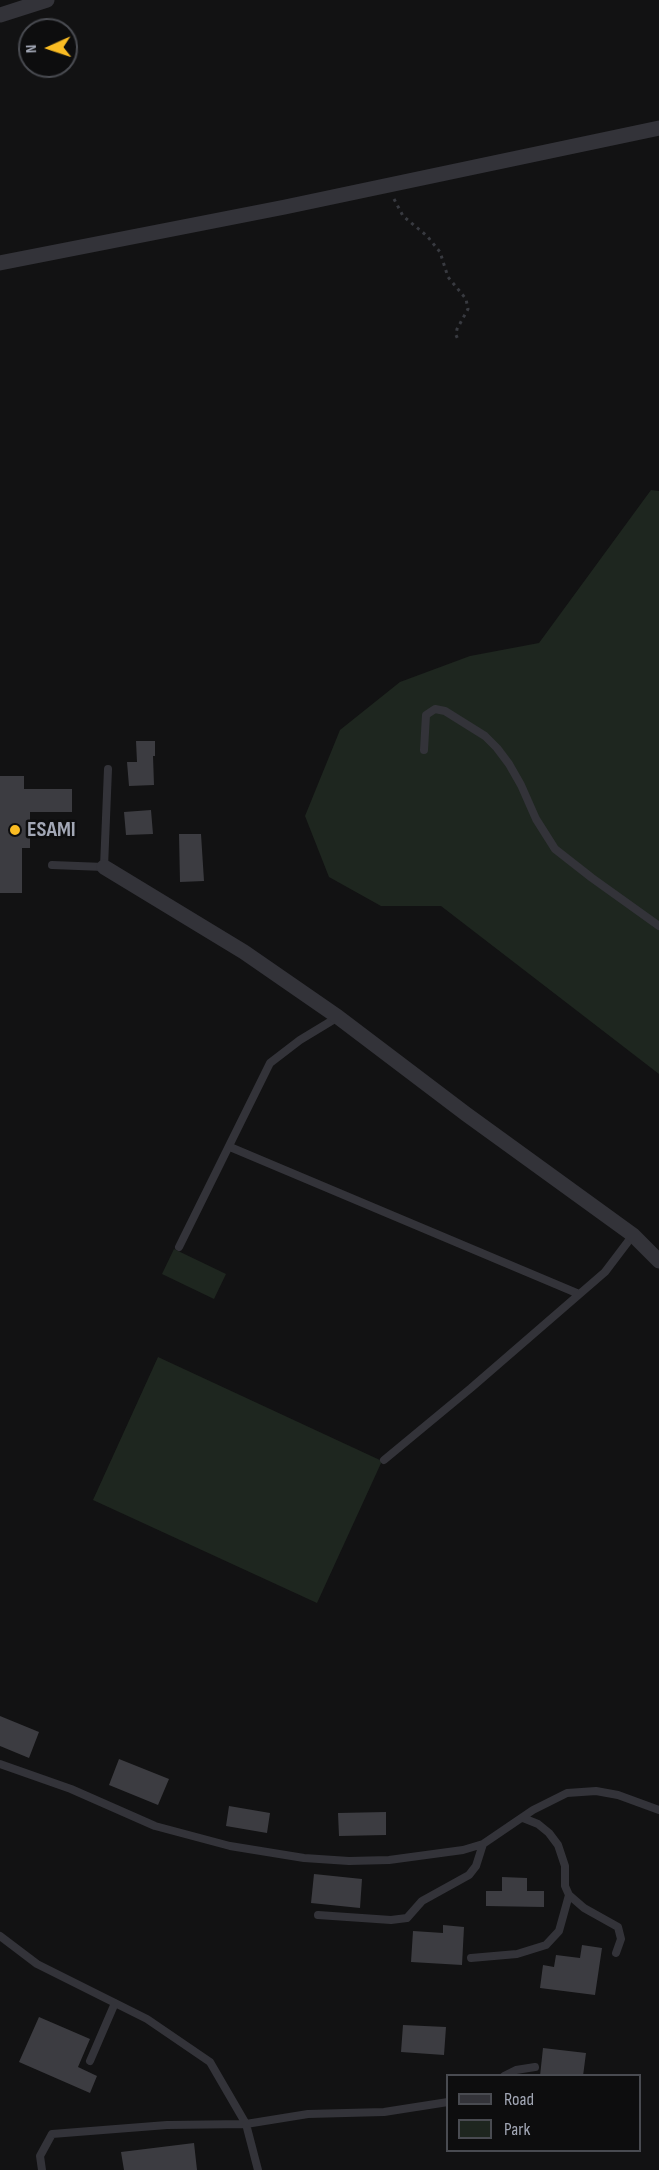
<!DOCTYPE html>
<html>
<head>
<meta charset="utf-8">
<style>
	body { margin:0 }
	#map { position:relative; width:659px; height:2170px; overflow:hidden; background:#121213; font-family:"Sofia Sans Condensed",sans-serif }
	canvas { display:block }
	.legend { position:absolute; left:446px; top:2074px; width:195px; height:78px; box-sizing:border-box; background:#0d0d0e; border:2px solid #494b51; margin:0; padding:8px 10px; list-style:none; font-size:18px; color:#a2a7b5 }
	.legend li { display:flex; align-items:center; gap:12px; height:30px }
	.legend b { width:30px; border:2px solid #494b51 }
	.north { position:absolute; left:18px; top:18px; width:60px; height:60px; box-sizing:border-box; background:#0d0d0e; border:2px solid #494b51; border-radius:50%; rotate:267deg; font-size:16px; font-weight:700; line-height:24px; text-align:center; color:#a2a7b5 }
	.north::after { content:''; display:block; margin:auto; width:21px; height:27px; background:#fabc23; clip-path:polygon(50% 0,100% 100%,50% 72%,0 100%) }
</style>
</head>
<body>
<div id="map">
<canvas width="659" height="2170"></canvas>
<ul class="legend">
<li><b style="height:8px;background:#333339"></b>Road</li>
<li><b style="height:16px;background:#1e261f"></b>Park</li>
</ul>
<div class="north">N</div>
</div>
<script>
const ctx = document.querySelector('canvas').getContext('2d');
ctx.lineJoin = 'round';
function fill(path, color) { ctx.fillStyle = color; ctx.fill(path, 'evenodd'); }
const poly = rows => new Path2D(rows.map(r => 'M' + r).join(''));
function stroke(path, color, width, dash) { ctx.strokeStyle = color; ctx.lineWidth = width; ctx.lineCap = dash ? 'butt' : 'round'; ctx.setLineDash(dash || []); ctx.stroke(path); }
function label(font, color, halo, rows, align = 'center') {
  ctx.font = font + ' "Sofia Sans Condensed",sans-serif'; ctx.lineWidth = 5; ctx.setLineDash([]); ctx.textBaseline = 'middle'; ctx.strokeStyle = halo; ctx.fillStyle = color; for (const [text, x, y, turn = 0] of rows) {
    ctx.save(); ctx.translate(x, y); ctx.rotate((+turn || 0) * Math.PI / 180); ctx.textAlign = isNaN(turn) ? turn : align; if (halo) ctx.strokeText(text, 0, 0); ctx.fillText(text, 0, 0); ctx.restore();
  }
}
fill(poly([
	[651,490,659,491,659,1074,441,906,381,906,329,877,305,816,340,730,400,682,470,656,539,643],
	[174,1249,226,1274,214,1299,162,1274],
	[158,1357,382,1461,317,1603,93,1500]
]), '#1e261f');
fill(poly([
	[136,741,155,741,155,756,153,756,154,785,129,786,127,762,137,762],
	[0,776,24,776,24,789,72,789,72,812,30,812,30,848,22,848,22,893,0,893],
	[151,810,153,834,126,835,124,812],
	[179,834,201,834,204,881,180,882],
	[0,1716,39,1732,29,1758,0,1746],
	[119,1759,169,1779,158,1805,109,1785],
	[229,1806,270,1813,267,1833,226,1826],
	[386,1812,386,1835,339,1836,338,1813],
	[314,1874,362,1879,360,1908,311,1903],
	[502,1877,527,1878,527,1891,544,1891,544,1907,486,1906,486,1891,502,1891],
	[443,1925,464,1927,462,1965,411,1962,413,1931,443,1933],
	[582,1945,602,1948,595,1995,540,1988,543,1965,554,1967,556,1955,580,1958],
	[39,2017,90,2039,78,2067,97,2076,90,2093,19,2062],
	[403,2025,446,2027,444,2055,401,2052],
	[543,2048,586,2053,583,2076,540,2076],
	[194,2143,197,2170,124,2170,121,2152]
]), '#3c3c41');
stroke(poly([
	[394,199,403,216,427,236,440,252,448,277,466,299,468,309,457,329,456,335,459,342]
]), '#383a40', 3, [3, 4.5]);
stroke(poly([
	[424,750,426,715,435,709,445,711,485,736,497,748,509,764,521,785,536,819,555,849,592,878,659,926],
	[52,865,104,867,108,769],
	[230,1147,579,1294],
	[179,1247,270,1063,300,1040,338,1017],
	[384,1460,471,1388,605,1272,633,1235],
	[0,1764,71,1789,155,1826,230,1846,304,1858,349,1861,389,1860,463,1850,483,1844,533,1810,567,1793,596,1791,618,1795,659,1810],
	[523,1818,538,1824,549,1833,558,1845,565,1866,565,1886,569,1895,584,1908,618,1927,621,1939,616,1953],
	[318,1915,391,1920,407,1918,422,1901,469,1875,476,1866,483,1844],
	[0,1936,37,1964,147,2019,210,2062,246,2124,258,2170],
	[471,1958,517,1954,546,1945,559,1931,569,1895],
	[90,2061,115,2003],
	[504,2076,516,2070,535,2067],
	[42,2170,40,2156,52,2134,167,2125,246,2124,308,2114,384,2112,448,2102]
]), '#333339', 8);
stroke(poly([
	[0,15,47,0],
	[0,263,285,207,659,128],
	[104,867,244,952,338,1017,466,1114,633,1235,659,1261]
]), '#333339', 15);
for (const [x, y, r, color] of [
	[15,830,6,"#fabc23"]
]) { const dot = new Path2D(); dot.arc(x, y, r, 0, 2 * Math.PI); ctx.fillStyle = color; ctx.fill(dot); stroke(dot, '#0d0d0e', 2); }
label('bold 22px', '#a2a7b5', '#0d0d0e', [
	["ESAMI",27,830]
], 'left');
</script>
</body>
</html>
